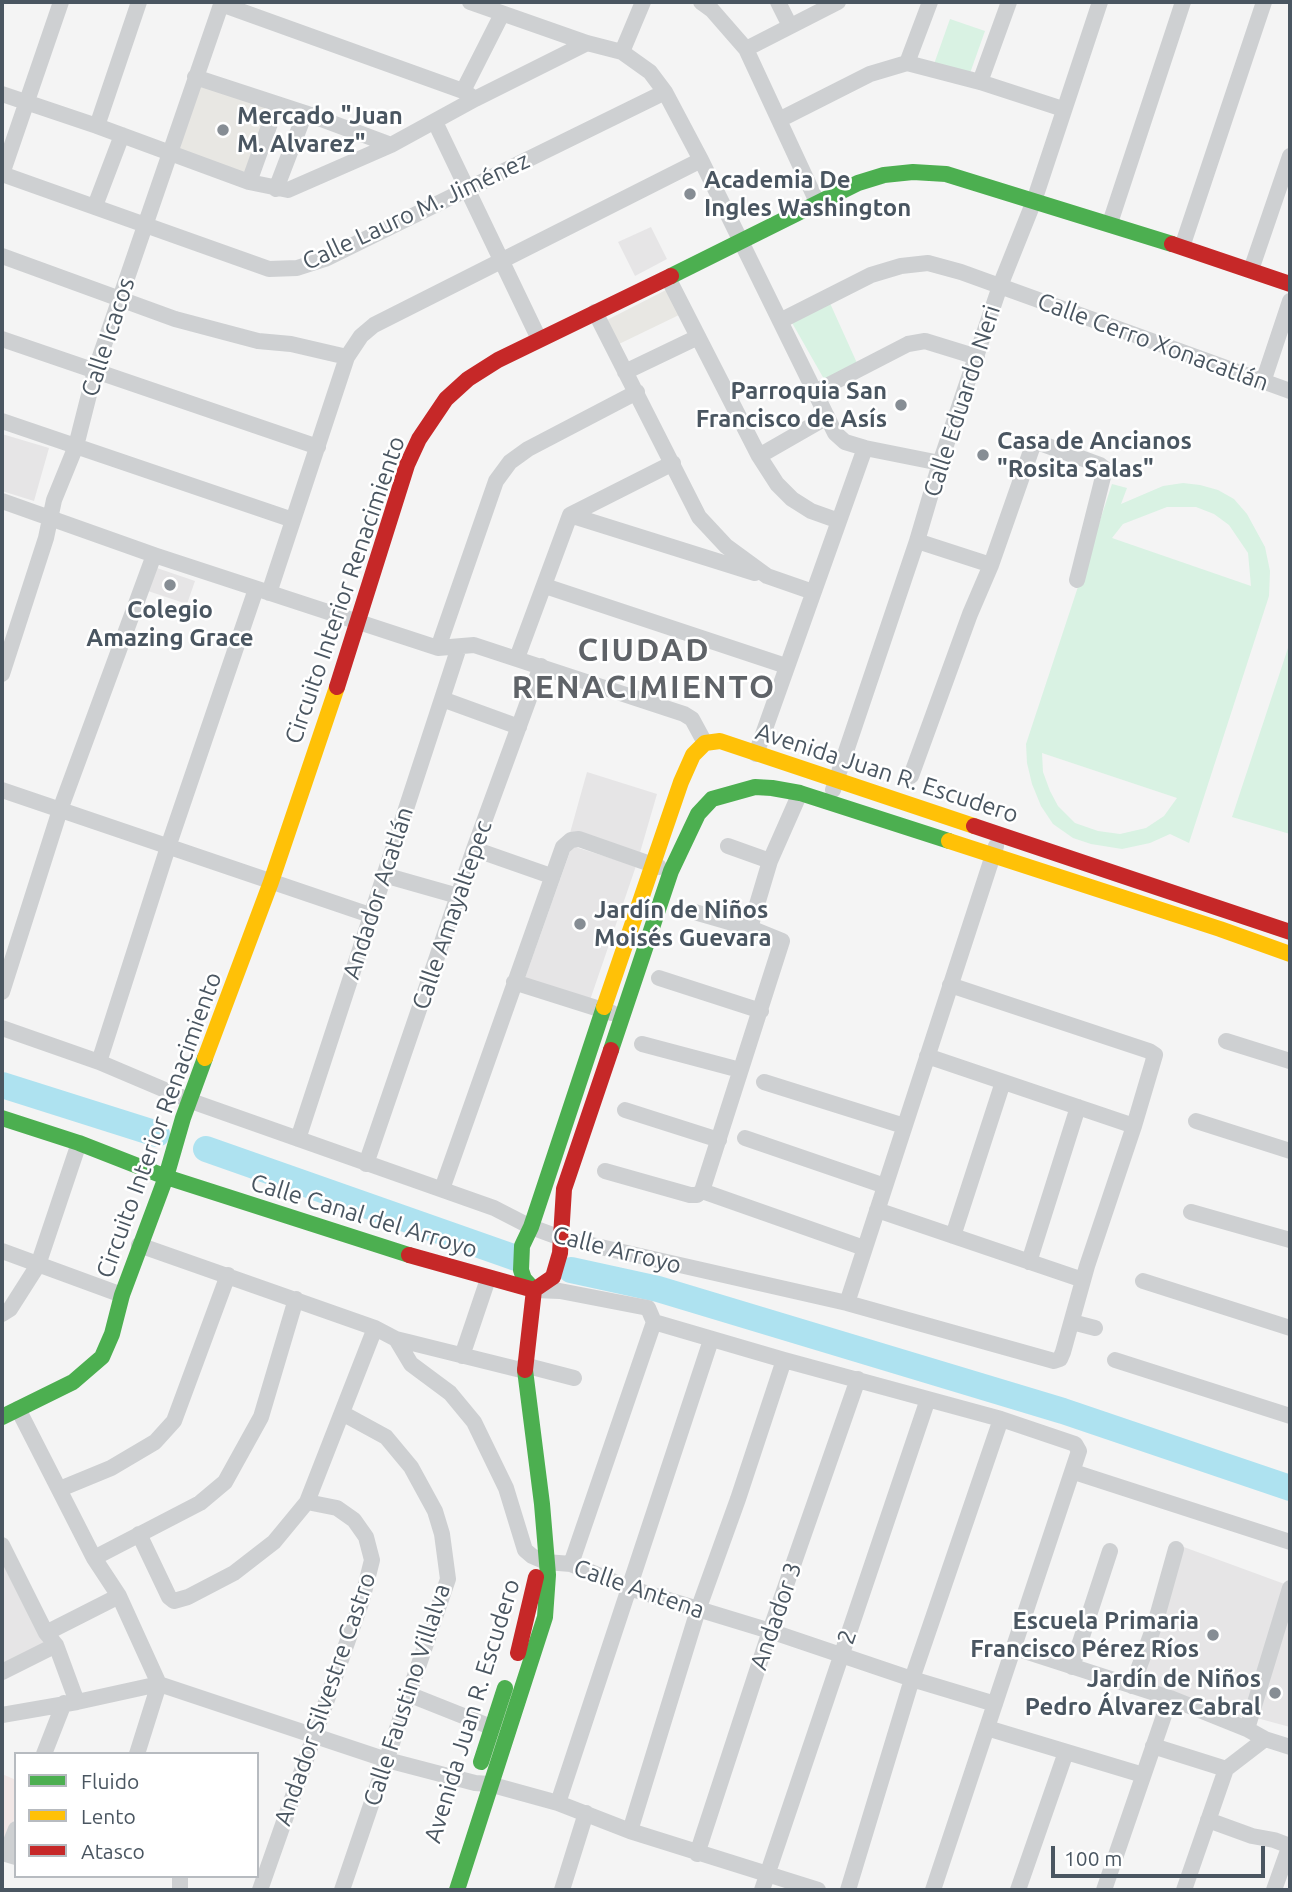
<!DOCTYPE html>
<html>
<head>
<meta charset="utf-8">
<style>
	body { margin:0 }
	#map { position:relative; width:1292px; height:1892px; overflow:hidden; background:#f4f4f4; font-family:Ubuntu,sans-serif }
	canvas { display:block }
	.frame { position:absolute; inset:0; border:4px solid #4a5661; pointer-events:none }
	.legend { position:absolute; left:14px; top:1752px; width:245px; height:126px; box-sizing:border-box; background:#fff; border:2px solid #b7bbc0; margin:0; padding:9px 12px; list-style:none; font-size:21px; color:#4a5661 }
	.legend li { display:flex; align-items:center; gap:14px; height:35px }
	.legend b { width:35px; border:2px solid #b7bbc0 }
	.scale { position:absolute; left:1051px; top:1846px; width:214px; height:32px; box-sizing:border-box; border:4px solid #4a5661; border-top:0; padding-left:9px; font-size:21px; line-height:24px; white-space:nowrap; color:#4a5661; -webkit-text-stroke:5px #fff; paint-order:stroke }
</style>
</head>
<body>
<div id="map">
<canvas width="1292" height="1892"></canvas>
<div class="frame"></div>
<ul class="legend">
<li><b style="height:9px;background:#4caf50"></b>Fluido</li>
<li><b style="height:9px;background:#ffc107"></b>Lento</li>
<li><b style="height:9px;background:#c62828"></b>Atasco</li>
</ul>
<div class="scale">100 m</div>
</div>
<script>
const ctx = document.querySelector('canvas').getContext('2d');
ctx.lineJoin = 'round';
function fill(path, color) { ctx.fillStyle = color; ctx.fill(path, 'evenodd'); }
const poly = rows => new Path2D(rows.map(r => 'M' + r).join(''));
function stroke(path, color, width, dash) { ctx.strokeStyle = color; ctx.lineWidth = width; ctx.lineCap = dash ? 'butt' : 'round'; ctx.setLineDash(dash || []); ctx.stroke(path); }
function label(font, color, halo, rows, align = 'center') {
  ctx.font = font + ' Ubuntu,sans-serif'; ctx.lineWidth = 5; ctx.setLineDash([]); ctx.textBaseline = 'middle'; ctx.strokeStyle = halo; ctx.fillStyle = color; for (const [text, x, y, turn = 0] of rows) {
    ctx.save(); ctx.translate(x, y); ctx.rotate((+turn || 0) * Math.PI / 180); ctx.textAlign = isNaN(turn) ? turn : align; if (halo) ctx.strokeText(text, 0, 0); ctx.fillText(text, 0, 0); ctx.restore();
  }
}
fill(poly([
	[199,83,269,107,247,175,178,154],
	[666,290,679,315,619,344,607,320]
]), '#e8e7e3');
fill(poly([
	[651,227,667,259,635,276,618,242],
	[2,434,49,448,34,501,2,491],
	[154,567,195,581,187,604,145,590],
	[587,772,657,794,639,856,570,833],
	[572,846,636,866,589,1003,524,981],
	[1181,1546,1290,1586,1246,1719,1136,1684],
	[2,1548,47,1643,2,1664],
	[1284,1618,1290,1619,1290,1727,1253,1717]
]), '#e6e5e6');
fill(poly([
	[2,1774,16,1780,16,1814,2,1852]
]), '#f1e7e6');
fill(poly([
	[950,19,985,31,969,76,934,64],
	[829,301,857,363,824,379,791,321],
	[1183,483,1200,485,1218,490,1234,499,1247,514,1265,547,1270,571,1269,596,1189,843,1170,834,1150,843,1122,849,1091,844,1073,838,1053,824,1041,806,1032,784,1027,763,1026,744,1112,484,1127,488,1121,504,1163,486],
	[1167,507,1196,507,1214,514,1229,525,1248,553,1251,586,1112,538,1123,524],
	[1042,753,1177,798,1164,816,1146,828,1120,834,1098,831,1075,823,1058,806,1050,791,1043,772],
	[1290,642,1290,834,1232,817]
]), '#d9f2e3');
stroke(poly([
	[2,1085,157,1134],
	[206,1149,516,1258],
	[571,1270,658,1289,1063,1411,1290,1488]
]), '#aee2f0', 26);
stroke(poly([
	[470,2,587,43,622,52,650,72,665,92,701,160,835,433,845,442,865,448,940,463],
	[701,2,712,10,746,49,817,202],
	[778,2,790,26],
	[221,4,463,91,475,99],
	[746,49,838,2],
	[622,52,643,2],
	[907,63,930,2],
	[195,77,305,113,391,145],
	[980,82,1009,2],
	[463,91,502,14],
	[2,94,97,126,249,182,288,190,391,145,475,99,587,43],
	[779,120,870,74,907,63,980,82,1063,109],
	[435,122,539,339],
	[97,126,139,2],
	[2,174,269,269,297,268,325,259,665,92],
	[2,174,61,2],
	[249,182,277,104],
	[276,189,305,113],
	[95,206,122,135],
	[1110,223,1183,2],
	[1182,247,1264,2],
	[2,256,175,319,258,341,291,344,347,357],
	[1251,270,1290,156],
	[668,278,759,456,777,484,792,499,811,511,839,521],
	[595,312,699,517,726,546,767,576,813,592],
	[780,321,871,275,901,266,928,263,961,272,1290,391],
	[2,339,318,447],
	[625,372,698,337],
	[1263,382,1290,301],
	[815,392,908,344,925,341,977,357],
	[2,421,293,520],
	[759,456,827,417],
	[2,501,154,555,438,648,474,645,684,714,692,719,705,743],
	[570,515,755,573],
	[917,541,991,565],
	[545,586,786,666],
	[269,593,347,357,361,336,374,325,701,160],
	[438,648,496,481,510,462,528,449,637,392],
	[517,658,570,515,673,463],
	[2,674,46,538,54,500,76,446,95,371,222,2],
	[442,699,519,727],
	[756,754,865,448],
	[911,776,970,614,991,565,1032,448,1037,442,1100,465,1105,469,1077,580],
	[2,790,370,915],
	[833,790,917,541,940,463,1000,286,1034,201,1100,2],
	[728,846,770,861],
	[474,849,551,876],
	[384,875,458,896],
	[750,928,770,861,800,793],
	[659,978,761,1011],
	[514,982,612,1013],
	[2,992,60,810,154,555],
	[2,1028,99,1062,191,1101,494,1208,531,1227,561,1238,847,1303,1054,1361,1060,1359,1063,1352,1087,1266,1134,1126,1155,1055,1149,1051,950,985],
	[1226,1041,1290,1061],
	[642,1044,740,1070],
	[927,1056,1134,1126],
	[99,1062,168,847,256,589],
	[764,1082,904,1126],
	[625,1110,719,1140],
	[1196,1121,1290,1151],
	[745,1138,885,1186],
	[298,1139,459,647],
	[366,1164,474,849,541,666],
	[605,1171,690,1195,697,1195,702,1191,782,941,750,928,691,911],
	[442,1189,563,847,571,840,579,839,659,867],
	[702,1191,864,1248],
	[877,1210,1083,1280],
	[1191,1212,1290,1240],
	[953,1236,1003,1082],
	[139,1245,375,1328,396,1339,525,1371],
	[2,1251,122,1295],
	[1029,1262,1078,1107],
	[1143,1281,1290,1328],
	[534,1290,560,1291,648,1308,654,1322,784,1360,1001,1419,1075,1444,1079,1451,933,1890],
	[847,1303,996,846],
	[2,1314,10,1309,38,1265,79,1143],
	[1072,1322,1095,1328],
	[396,1339,411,1364,450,1393,474,1422,506,1488,525,1550,532,1556,546,1562,571,1564,629,1588,770,1631,912,1679,995,1704],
	[462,1356,488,1279],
	[1115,1360,1290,1416],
	[524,1365,574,1378],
	[18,1409,94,1558,119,1596,159,1684,137,1754],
	[1074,1472,1290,1542],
	[60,1489,111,1468,155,1442,174,1421,228,1275],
	[139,1534,169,1597,174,1601,188,1597,234,1573,274,1542,307,1502,375,1328],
	[2,1545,46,1633,56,1645,77,1702],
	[94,1558,200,1503,225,1482,261,1417,296,1299],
	[571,1564,654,1322],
	[46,1633,119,1596],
	[1015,1648,1170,1698,1247,1729,1265,1739,1290,1747],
	[1072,1667,1110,1551],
	[2,1672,56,1645],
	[1132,1686,1155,1624,1176,1549],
	[408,1694,491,1727],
	[2,1715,77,1702,159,1684,387,1760,475,1783,489,1784,558,1803,630,1831,818,1890],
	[987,1728,1143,1775],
	[1247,1729,1290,1588],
	[1153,1746,1226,1769],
	[44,1754,64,1703],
	[558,1803,711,1340],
	[1208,1820,1252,1836,1274,1840,1290,1846],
	[16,1829,6,1854,16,1857],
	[630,1831,698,1610,738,1499,784,1360],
	[697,1854,770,1631,858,1379],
	[180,1890,180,1876],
	[260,1890,362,1600,372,1560,366,1537,354,1520,337,1508,307,1502],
	[342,1890,448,1579,442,1534,435,1511,411,1467,386,1437,342,1413],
	[562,1890,586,1813],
	[762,1890,928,1399],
	[848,1890,912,1679,1001,1419],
	[1018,1890,1066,1752],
	[1104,1890,1170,1698],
	[1184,1890,1226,1769,1265,1739],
	[1274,1890,1290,1845]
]), '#ced0d2', 16);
stroke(poly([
	[671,276,858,183,884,175,913,172,946,174,1172,244],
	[611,1050,671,871,698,814,712,799,755,787,772,788,800,793,949,841],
	[2,1118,79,1143,166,1177,409,1255],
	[534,1290,524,1279,521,1270,522,1246,531,1227,604,1007],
	[2,1417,73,1382,102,1357,112,1334,122,1295,166,1177,183,1118,205,1058],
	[481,1762,505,1688],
	[457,1890,545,1617,548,1575,542,1504,525,1370]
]), '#4caf50', 16);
stroke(poly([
	[949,841,1220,929,1290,954],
	[604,1007,681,782,693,755,705,743,720,741,974,826],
	[205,1058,271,882,337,687]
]), '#ffc107', 16);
stroke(poly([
	[1172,244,1290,284],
	[337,687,407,465,419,439,446,399,468,379,498,360,671,276],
	[974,826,1290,932],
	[409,1255,534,1290],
	[525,1370,534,1290,553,1277,560,1253,564,1189,611,1050],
	[518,1653,536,1577]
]), '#c62828', 16);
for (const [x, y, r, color] of [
	[223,130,7,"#868d94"],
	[690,194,7,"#868d94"],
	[901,405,7,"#868d94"],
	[983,455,7,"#868d94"],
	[170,585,7,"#868d94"],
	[580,924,7,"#868d94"],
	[1213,1635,7,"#868d94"],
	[1275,1693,7,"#868d94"]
]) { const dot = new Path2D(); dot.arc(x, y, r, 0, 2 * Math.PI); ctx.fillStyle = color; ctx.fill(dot); stroke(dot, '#fff', 2.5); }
label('bold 24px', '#4a5661', '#fff', [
	["Mercado \"Juan",237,116],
	["M. Alvarez\"",237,144],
	["Academia De",704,180],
	["Ingles Washington",704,208],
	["Parroquia San",887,391,"right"],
	["Francisco de Asís",887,419,"right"],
	["Casa de Ancianos",997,441],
	["\"Rosita Salas\"",997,469],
	["Colegio",170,610,"center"],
	["Amazing Grace",170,638,"center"],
	["Jardín de Niños",594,910],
	["Moisés Guevara",594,938],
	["Escuela Primaria",1199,1621,"right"],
	["Francisco Pérez Ríos",1199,1649,"right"],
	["Jardín de Niños",1261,1679,"right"],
	["Pedro Álvarez Cabral",1261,1707,"right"]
], 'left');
label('24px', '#4a5661', '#fff', [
	["Calle Lauro M. Jiménez",416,211,-25],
	["Calle Icacos",108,337,-72],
	["Calle Cerro Xonacatlán",1153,342,20],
	["Calle Eduardo Neri",962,401,-72],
	["Circuito Interior Renacimiento",345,590,-71],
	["Avenida Juan R. Escudero",887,773,18],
	["Andador Acatlán",378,893,-72],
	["Calle Amayaltepec",452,915,-71],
	["Circuito Interior Renacimiento",159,1125,-70],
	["Calle Canal del Arroyo",364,1216,17],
	["Calle Arroyo",617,1250,14],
	["Calle Antena",639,1589,19],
	["Andador 3",776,1616,-71],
	["2",847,1637,-71],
	["Calle Faustino Villalva",407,1695,-72],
	["Andador Silvestre Castro",325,1699,-71],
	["Avenida Juan R. Escudero",472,1711,-73]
]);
ctx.letterSpacing = '2px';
label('bold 32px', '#5f6368', '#fff', [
	["CIUDAD",644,650],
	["RENACIMIENTO",644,687]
]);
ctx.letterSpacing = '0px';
</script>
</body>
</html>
